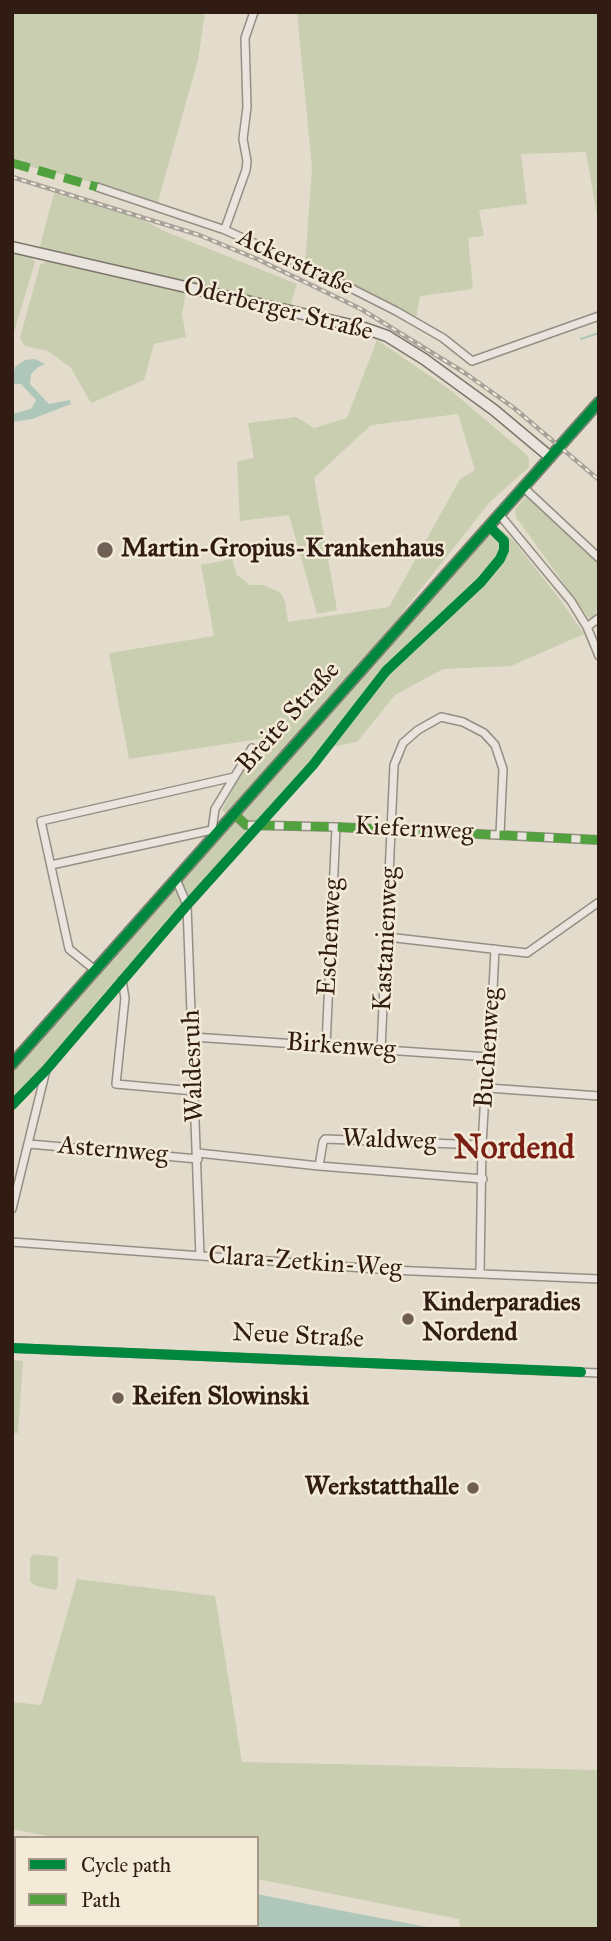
<!DOCTYPE html>
<html>
<head>
<meta charset="utf-8">
<style>
	body { margin:0 }
	#map { position:relative; width:611px; height:1941px; overflow:hidden; background:#e3dccc; font-family:"IM FELL Great Primer",serif }
	canvas { display:block }
	.frame { position:absolute; inset:0; border:14px solid #301c13; pointer-events:none }
	.legend { position:absolute; left:14px; top:1836px; width:245px; height:91px; box-sizing:border-box; background:#f3ebd8; border:2px solid #a59889; margin:0; padding:9px 12px; list-style:none; font-size:21px; color:#301c13 }
	.legend li { display:flex; align-items:center; gap:14px; height:35px }
	.legend b { width:35px; border:2px solid #a59889 }
</style>
</head>
<body>
<div id="map">
<canvas width="611" height="1941"></canvas>
<div class="frame"></div>
<ul class="legend">
<li><b style="height:9px;background:#00873e"></b>Cycle path</li>
<li><b style="height:9px;background:#52a13f"></b>Path</li>
</ul>
</div>
<script>
const ctx = document.querySelector('canvas').getContext('2d');
ctx.lineJoin = 'round';
function fill(path, color) { ctx.fillStyle = color; ctx.fill(path, 'evenodd'); }
const poly = rows => new Path2D(rows.map(r => 'M' + r).join(''));
function stroke(path, color, width, dash) { ctx.strokeStyle = color; ctx.lineWidth = width; ctx.lineCap = dash ? 'butt' : 'round'; ctx.setLineDash(dash || []); ctx.stroke(path); }
function label(font, color, halo, rows, align = 'center') {
  ctx.font = font + ' "IM FELL Great Primer",serif'; ctx.lineWidth = 5; ctx.setLineDash([]); ctx.textBaseline = 'middle'; ctx.strokeStyle = halo; ctx.fillStyle = color; for (const [text, x, y, turn = 0] of rows) {
    ctx.save(); ctx.translate(x, y); ctx.rotate((+turn || 0) * Math.PI / 180); ctx.textAlign = isNaN(turn) ? turn : align; if (halo) ctx.strokeText(text, 0, 0); ctx.fillText(text, 0, 0); ctx.restore();
  }
}
fill(poly([
	[12,12,205,12,198,60,157,205,98,184,12,162],
	[297,12,599,12,599,227,586,152,521,154,527,204,479,210,484,236,468,238,473,289,420,296,416,319,305,264,312,168],
	[54,193,140,218,164,231,297,284,290,306,39,250],
	[12,250,28,253,35,262,12,339],
	[49,260,186,291,182,314,186,337,154,344,144,380,91,403,71,368,48,351,25,346,20,338,40,265],
	[377,340,449,389,526,454,529,459,529,467,489,503,402,613,402,620,227,815,222,810,259,739,129,759,109,653,214,636,201,565,232,559,237,575,250,585,264,585,281,593,285,601,288,622,389,607,460,479,475,470,458,414,371,425,314,478,337,610,317,614,289,515,240,521,237,461,254,458,248,423,296,417,314,428,347,418],
	[527,495,593,556,597,563,597,609,594,618,590,620,516,517,515,509],
	[498,530,503,531,512,539,562,602,584,634,511,666,443,669,395,695,357,742,331,747,183,912,12,1109,12,1068,465,559,490,532,492,534],
	[12,1360,23,1361,18,1433,12,1433],
	[33,1554,58,1557,58,1586,55,1590,36,1586,30,1581,30,1559],
	[77,1579,215,1596,242,1762,599,1770,599,1929,460,1929,459,1919,257,1879,257,1838,59,1838,12,1829,12,1702,41,1705]
]), '#c8ceaf');
fill(poly([
	[35,359,45,364,38,367,31,374,30,384,49,404,70,400,71,404,32,419,12,422,12,414,31,409,36,400,21,384,12,384,15,367,25,360],
	[257,1894,343,1911,438,1929,118,1929,103,1925,257,1925]
]), '#afc6ba');
stroke(poly([
	[581,339,599,333]
]), '#afc6ba', 2);
const minor = poly([
	[97,187,225,230,321,273,396,311,443,338,472,361,599,316],
	[226,226,246,170,247,161,243,139,247,107,245,38,254,12],
	[523,487,599,558],
	[499,514,571,601,587,627,599,656],
	[587,627,599,618],
	[234,814,246,825,336,827,599,840],
	[212,830,215,809,252,748],
	[51,865,212,830,216,834],
	[176,879,187,905,200,1256],
	[387,937,527,953,599,902],
	[95,970,69,949,41,821,234,777],
	[122,980,125,998,116,1084,194,1091],
	[193,1037,489,1057],
	[326,1046,336,827],
	[381,1050,394,765,403,743,418,730,441,717,463,722,484,733,495,745,503,769,500,834],
	[488,1088,599,1096],
	[12,1105,46,1070,187,905,259,825],
	[29,1144,198,1159],
	[198,1153,319,1166,483,1179],
	[319,1166,323,1142,325,1139,482,1145],
	[12,1209,46,1070],
	[12,1242,391,1270,599,1279],
	[480,1273,482,1145,485,1094,488,1088,495,949],
	[12,1348,599,1373]
]);
const secondary = poly([
	[12,247,364,328,387,336,424,359,494,410,549,456],
	[12,1064,599,402]
]);
stroke(minor, '#958e84', 10);
stroke(secondary, '#7c756b', 13);
stroke(minor, '#e9e5de', 7);
stroke(secondary, '#e9e5de', 10);
const rail = poly([
	[12,177,199,235,257,259,361,309,465,373,514,408,599,480]
]);
stroke(rail, '#a7a19b', 4.5);
stroke(rail, '#f3ebd8', 2, [5]);
stroke(poly([
	[12,163,97,187],
	[234,814,246,825,336,827,599,840]
]), '#52a13f', 9, [18, 9]);
stroke(poly([
	[12,1064,599,402],
	[12,1105,46,1070,187,905,313,765,386,671,481,582,500,559,504,550,504,541,489,526],
	[12,1348,581,1372]
]), '#00873e', 10);
for (const [x, y, r, color] of [
	[105,550,9,"#6f5f54"],
	[408,1319,7,"#6f5f54"],
	[118,1398,7,"#6f5f54"],
	[473,1488,7,"#6f5f54"]
]) { const dot = new Path2D(); dot.arc(x, y, r, 0, 2 * Math.PI); ctx.fillStyle = color; ctx.fill(dot); stroke(dot, '#f3ebd8', 2.5); }
label('26px', '#301c13', '#f3ebd8', [
	["Ackerstraße",295,263,25],
	["Oderberger Straße",278,310,14],
	["Breite Straße",289,718,-48],
	["Kiefernweg",414,830,3],
	["Eschenweg",331,937,-87],
	["Kastanienweg",387,939,-87],
	["Birkenweg",341,1047,4],
	["Buchenweg",489,1048,-86],
	["Waldesruh",194,1066,-92],
	["Waldweg",389,1141,2],
	["Asternweg",113,1151,5],
	["Clara-Zetkin-Weg",305,1263,4],
	["Neue Straße",298,1337,3]
]);
label('bold 26px', '#301c13', '#f3ebd8', [
	["Martin-Gropius-Krankenhaus",121,550],
	["Kinderparadies",422,1304],
	["Nordend",422,1334],
	["Reifen Slowinski",132,1398],
	["Werkstatthalle",459,1488,"right"]
], 'left');
label('bold 33px', '#7a1f14', '#f3ebd8', [
	["Nordend",514,1150]
]);
</script>
</body>
</html>
